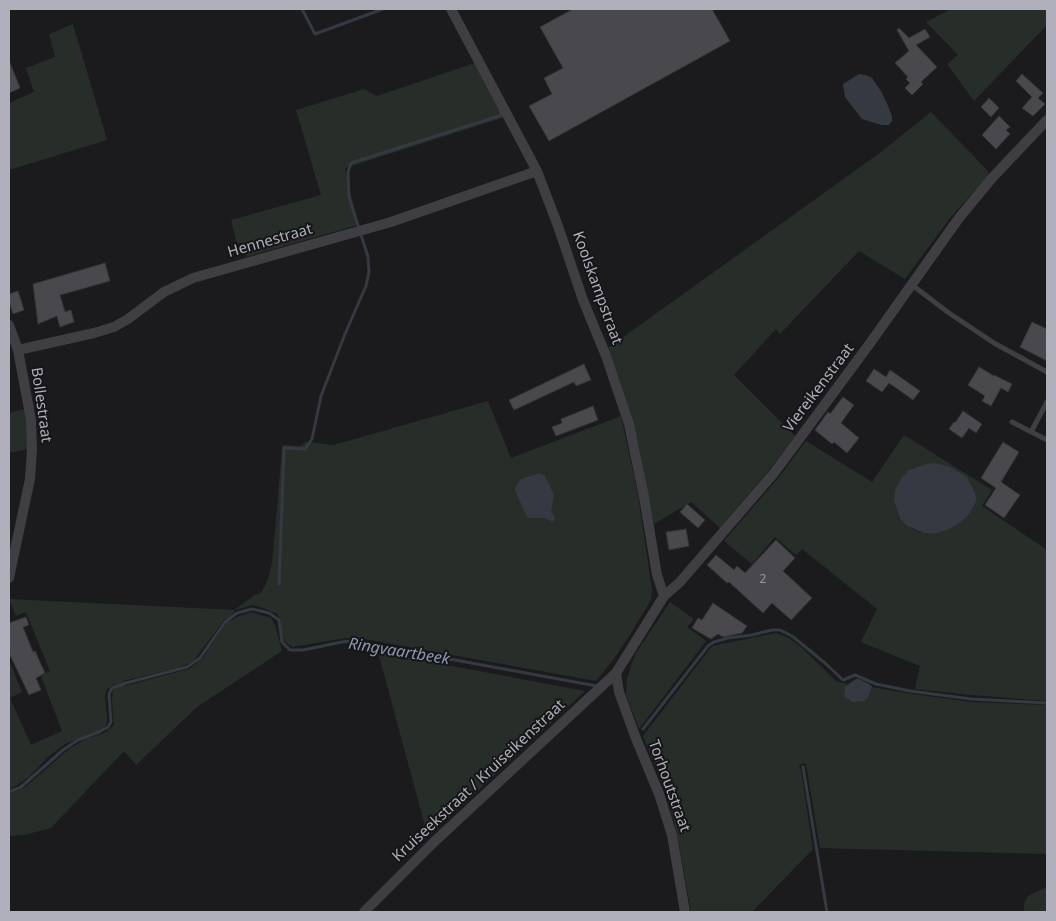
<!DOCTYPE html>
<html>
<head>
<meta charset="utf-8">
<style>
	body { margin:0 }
	#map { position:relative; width:1056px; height:921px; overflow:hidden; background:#1b1b1d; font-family:"Noto Sans",sans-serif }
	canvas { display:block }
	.frame { position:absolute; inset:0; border:10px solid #afb0bb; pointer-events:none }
</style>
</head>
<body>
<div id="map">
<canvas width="1056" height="921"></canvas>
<div class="frame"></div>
</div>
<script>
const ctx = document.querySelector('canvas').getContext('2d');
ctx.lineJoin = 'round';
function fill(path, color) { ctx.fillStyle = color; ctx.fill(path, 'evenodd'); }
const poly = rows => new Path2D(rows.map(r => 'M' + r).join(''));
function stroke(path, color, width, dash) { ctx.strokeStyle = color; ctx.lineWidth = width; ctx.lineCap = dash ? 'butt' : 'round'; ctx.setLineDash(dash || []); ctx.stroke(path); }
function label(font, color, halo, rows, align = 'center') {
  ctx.font = font + ' "Noto Sans",sans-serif'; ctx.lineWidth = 4; ctx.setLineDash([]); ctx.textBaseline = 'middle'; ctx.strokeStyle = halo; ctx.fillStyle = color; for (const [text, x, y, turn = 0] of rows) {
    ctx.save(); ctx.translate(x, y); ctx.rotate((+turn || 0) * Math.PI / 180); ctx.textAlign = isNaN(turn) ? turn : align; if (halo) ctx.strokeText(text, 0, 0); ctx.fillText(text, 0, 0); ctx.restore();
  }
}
fill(poly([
	[951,9,1047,9,1047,25,974,101,947,64,958,55,926,22],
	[73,24,107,140,9,170,9,103,34,92,26,68,55,57,49,34],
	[475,63,505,117,345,168,358,225,246,257,242,243,237,243,231,220,321,195,296,110,364,89,377,96],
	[931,112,988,171,988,176,950,218,905,279,859,251,780,334,776,329,734,375,795,436,769,470,720,528,691,502,654,524,645,483,639,446,624,394,608,348,881,152],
	[488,401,511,458,621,416,638,495,652,590,651,600,628,638,613,660,596,681,359,638,346,638,292,647,284,641,281,631,281,621,277,614,263,608,253,605,235,610,231,616,224,620,194,660,188,664,177,668,123,681,125,686,189,669,202,659,226,623,237,617,251,612,271,618,275,625,282,651,197,707,136,765,124,751,51,828,24,835,9,836,9,794,24,788,69,749,86,739,104,733,114,725,112,700,113,690,117,687,115,684,107,689,105,696,107,719,107,724,102,730,65,744,49,756,29,777,9,790,9,660,22,692,10,698,31,745,62,731,41,676,50,671,26,612,16,616,9,599,234,610,255,595,261,593,267,582,272,563,278,498,282,447,283,445,300,446,306,442,334,445],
	[25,409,28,430,28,449,9,453,9,413],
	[904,435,992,490,982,506,1047,550,1047,701,972,695,915,689,920,666,861,642,877,609,802,549,796,555,775,537,752,564,724,541,779,477,806,441,872,482],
	[967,477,974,490,977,500,970,513,935,534,924,533,915,530,907,526,900,519,894,501],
	[670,602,694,619,687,627,706,641,639,729,626,695,627,679,631,666,636,653],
	[776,633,789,638,801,647,836,681,847,684,847,691,871,687,913,694,971,702,1047,705,1047,854,820,848,806,764,802,763,799,766,801,770,813,849,752,912,691,912,677,833,666,792,643,736,712,646],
	[378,652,585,691,428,837],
	[1047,887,1047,912,1024,912,1024,904,1028,896]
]), '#272e29');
fill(poly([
	[859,74,866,75,872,78,881,91,886,101,892,116,892,121,889,125,882,125,862,119,845,97,843,84],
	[935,463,950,467,967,477,974,490,977,500,970,513,961,522,949,529,934,534,924,533,907,526,900,519,894,501,895,490,902,477,909,470,926,464],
	[540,473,545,476,554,495,551,511,555,518,553,522,545,518,529,518,527,517,517,495,515,489,517,484,521,479],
	[856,679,859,679,867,683,872,686,868,698,864,701,854,702,851,701,844,696,845,687,850,683]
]), '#343942');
stroke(poly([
	[302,9,315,34,383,9],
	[279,584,284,448,305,449,312,439,321,396,345,334,366,286,369,272,368,257,349,197,348,172,351,163,502,115,500,111],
	[643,729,708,646,714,642,728,638,752,635,772,630,780,630,792,636,825,663,843,680,855,675,876,684,910,691,971,699,1047,703],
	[803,767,827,912],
	[9,792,21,787,63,750,78,740,99,732,108,727,111,722,109,694,112,688,126,683,187,667,200,658,225,622,237,613,252,609,269,613,279,620,282,642,290,650,303,650,342,642,351,641,597,686]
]), '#343942', 3);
const building = poly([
	[573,9,712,9,730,41,549,141,529,106,552,94,544,78,563,68,540,27,573,9],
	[899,28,909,38,925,29,930,37,916,45,937,67,921,82,923,84,912,95,905,88,910,83,906,79,908,77,895,63,909,51,897,30,899,28],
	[9,60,20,88,9,93,9,60],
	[1022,74,1043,93,1038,98,1045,104,1033,116,1022,108,1032,97,1016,81,1022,74],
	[989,98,999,108,991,117,981,107,989,98],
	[999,116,1010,127,1006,130,1010,134,996,149,982,135,999,116],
	[105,263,110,281,60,295,65,312,71,310,74,322,60,327,57,316,38,324,33,284,105,263],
	[18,291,24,310,13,314,9,301,9,294,18,291],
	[1032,322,1047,329,1047,361,1020,347,1032,322],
	[584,364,591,380,576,386,574,382,514,410,509,400,584,364],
	[979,367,994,376,994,375,1012,384,1008,392,1001,388,991,406,982,401,985,396,968,385,979,367],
	[874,369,886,377,890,370,920,391,913,400,889,383,882,392,866,381,874,369],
	[843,397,854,405,841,423,859,438,847,453,834,442,832,444,815,430,828,412,830,414,843,397],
	[593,406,598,420,556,436,552,427,562,423,561,419,593,406],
	[963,411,982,424,976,433,969,428,962,438,949,429,954,422,955,423,963,411],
	[1003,442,1019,452,1001,482,1020,495,1004,518,985,505,996,488,981,478,1003,442],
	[687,504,705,520,698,528,680,512,687,504],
	[686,529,689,546,669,550,666,532,686,529],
	[776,540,795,558,783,571,812,598,791,620,772,603,763,613,729,582,727,583,707,565,716,555,734,570,737,566,745,573,776,540],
	[713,603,747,626,742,633,723,637,718,634,711,639,692,628,698,618,702,620,713,603],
	[26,617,29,625,23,627,33,652,35,651,45,673,36,678,41,690,29,695,10,655,9,655,9,623,26,617]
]);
fill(building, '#48484d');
stroke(building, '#363538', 1);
stroke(poly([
	[912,285,949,313,994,343,1047,372],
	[1012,422,1047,440],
	[1031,432,1047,402]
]), '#3e3e43', 5);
stroke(poly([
	[451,9,537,171,558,226,583,300,606,356,629,424,644,497,657,575,664,596],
	[9,325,18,350,26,393,31,420,32,450,30,479,9,578],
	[18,350,94,333,114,327,128,319,164,292,193,278,391,222,537,171],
	[616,673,619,692,635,736,659,794,672,835,685,912],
	[364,912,434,842,616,673,664,596,680,582,774,473,868,346,959,218,992,178,1047,120]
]), '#3e3e43', 10);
label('12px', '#9596a0', null, [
	["2",763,580]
]);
label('15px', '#afb0bb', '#161618', [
	["Hennestraat",270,241,-16],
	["Koolskampstraat",597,288,70],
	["Viereikenstraat",819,388,-53],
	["Bollestraat",41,405,82],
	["Kruiseekstraat / Kruiseikenstraat",479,781,-43],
	["Torhoutstraat",669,786,70]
]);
label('italic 16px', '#8998b2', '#161618', [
	["Ringvaartbeek",399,652,9]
]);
</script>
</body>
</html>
